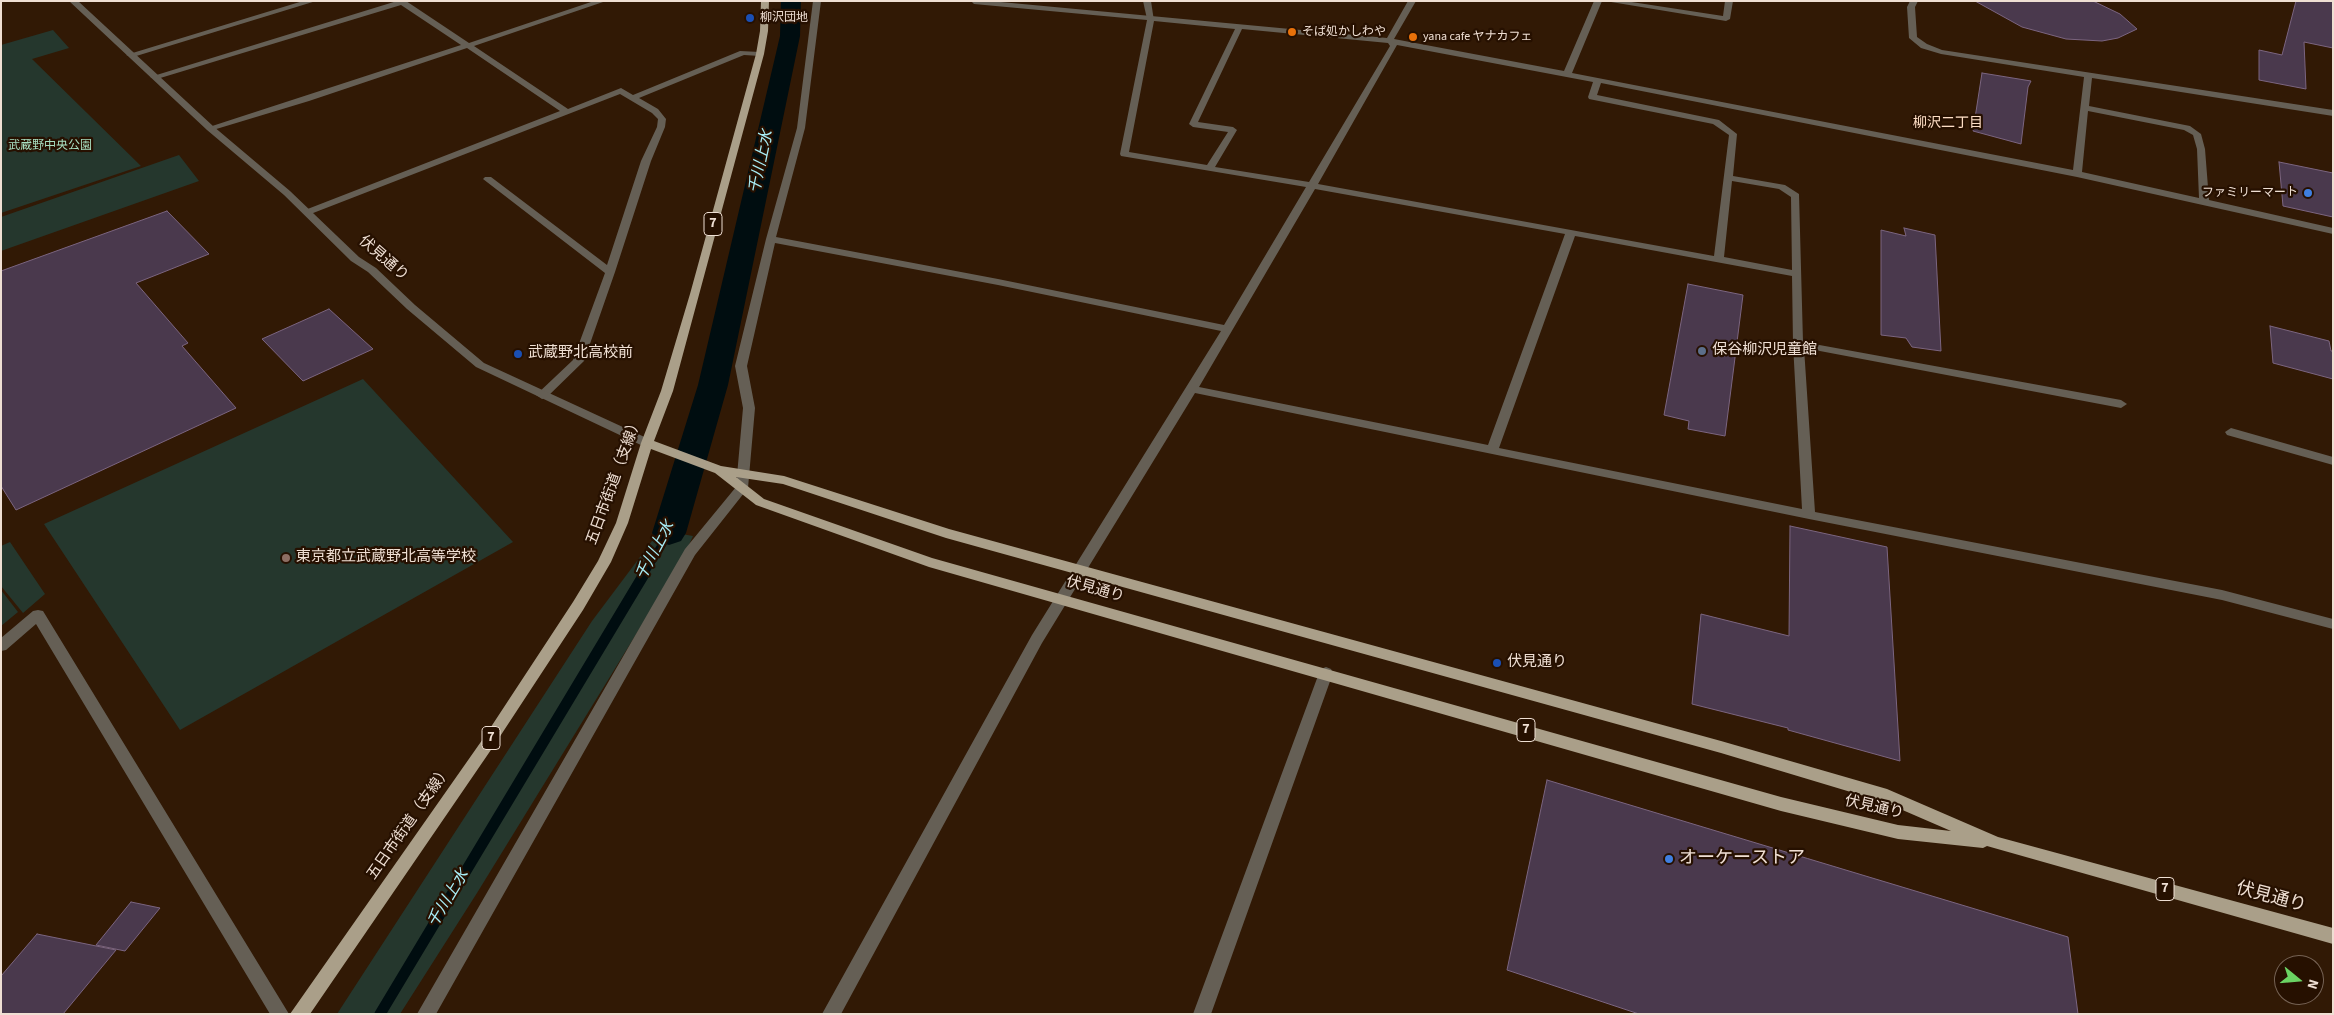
<!DOCTYPE html>
<html>
<head>
<meta charset="utf-8">
<style>
	body { margin:0 }
	#map { position:relative; width:2334px; height:1015px; overflow:hidden; background:#311905; font-family:"Source Sans 3",sans-serif }
	canvas { display:block }
	.frame { position:absolute; inset:0; border:2px solid #efdfd3; pointer-events:none }
	.north { position:absolute; left:2274px; top:955px; width:50px; height:50px; box-sizing:border-box; background:#261000; border:1px solid #766354; border-radius:50%; rotate:107deg; font-size:14px; font-weight:700; line-height:20px; text-align:center; color:#efdfd3 }
	.north::after { content:''; display:block; margin:auto; width:18px; height:22px; background:#6bd363; clip-path:polygon(50% 0,100% 100%,50% 72%,0 100%) }
</style>
</head>
<body>
<div id="map">
<canvas width="2334" height="1015"></canvas>
<div class="frame"></div>
<div class="north">N</div>
</div>
<script>
const ctx = document.querySelector('canvas').getContext('2d');
ctx.lineJoin = 'round';
function fill(path, color) { ctx.fillStyle = color; ctx.fill(path, 'evenodd'); }
const poly = rows => new Path2D(rows.map(r => 'M' + r).join(''));
function stroke(path, color, width, dash) { ctx.strokeStyle = color; ctx.lineWidth = width; ctx.lineCap = dash ? 'butt' : 'round'; ctx.setLineDash(dash || []); ctx.stroke(path); }
function label(font, color, halo, rows, align = 'center') {
  ctx.font = font + ' "Source Sans 3","Noto Sans JP",sans-serif'; ctx.lineWidth = 4.5; ctx.setLineDash([]); ctx.textBaseline = 'middle'; ctx.strokeStyle = halo; ctx.fillStyle = color; for (const [text, x, y, turn = 0] of rows) {
    ctx.save(); ctx.translate(x, y); ctx.rotate((+turn || 0) * Math.PI / 180); ctx.textAlign = isNaN(turn) ? turn : align; if (halo) ctx.strokeText(text, 0, 0); ctx.fillText(text, 0, 0); ctx.restore();
  }
}
fill(poly([
	[53,30,69,48,32,59,141,166,1,213,1,45],
	[179,155,199,181,1,251,1,217],
	[363,379,513,542,180,730,44,524],
	[676,533,693,536,683,558,477,893,400,1014,337,1014,592,621,652,541],
	[10,542,45,594,23,613,1,586,1,546],
	[1,590,18,612,1,626]
]), '#25372d');
stroke(poly([
	[642,577,669,533]
]), '#000d10', 8);
stroke(poly([
	[380,1014,643,576]
]), '#000d10', 11);
fill(poly([
	[781,1,801,1,800,36,728,385,686,533,681,541,669,545,657,541,652,533,698,385,780,36,781,1]
]), '#000d10');
const building = poly([
	[1975,1,2093,1,2120,14,2137,29,2118,38,2102,41,2066,39,2022,27,1975,1],
	[2296,1,2333,1,2333,48,2304,42,2306,89,2259,80,2259,50,2282,55,2296,1],
	[1982,73,2031,81,2028,87,2021,144,1973,131,1982,73],
	[2279,162,2333,173,2333,217,2283,206,2279,162],
	[167,211,209,254,136,283,188,343,182,346,236,408,16,510,1,486,1,271,167,211],
	[1904,228,1935,235,1941,351,1912,347,1906,338,1881,335,1881,230,1906,236,1904,228],
	[1688,284,1743,295,1725,436,1688,429,1689,421,1664,415,1688,284],
	[329,309,373,349,303,381,262,339,329,309],
	[2270,326,2329,341,2331,351,2333,351,2333,379,2273,363,2270,326],
	[1790,526,1887,547,1900,761,1788,730,1788,728,1692,704,1701,614,1789,636,1790,526],
	[1547,780,2068,937,2078,1014,1639,1014,1507,970,1547,780],
	[131,902,160,908,125,951,96,945,131,902],
	[37,934,116,950,63,1014,1,1014,1,976,37,934]
]);
fill(building, '#4a394d');
stroke(building, '#7b6580', 1);
fill(poly([
	[1143,1,1151,1,1154,21,1147,19,1143,1]
]), '#655f55');
fill(poly([
	[303,1,316,1,133,57,126,55,303,1],
	[397,1,406,1,469,43,594,1,606,1,474,46,568,109,621,88,633,95,740,51,760,52,764,54,760,56,744,55,639,98,658,109,666,119,665,127,651,161,615,272,584,361,546,398,542,399,536,395,573,360,605,273,483,179,485,177,491,177,607,265,641,161,657,127,658,119,652,113,620,94,308,215,305,214,305,210,560,111,467,48,309,101,213,130,206,128,461,45,401,5,157,79,150,77,397,1],
	[813,1,821,1,805,128,776,237,998,279,1224,325,1306,187,1121,156,1120,154,1147,20,974,4,971,1,990,1,1387,38,1408,1,1416,1,1394,39,1564,71,1594,1,1602,1,1572,73,2073,170,2084,77,1941,54,1921,48,1909,38,1907,7,1910,1,1918,1,1915,7,1917,37,1927,44,1942,50,2333,110,2333,116,2092,78,2089,106,2190,126,2201,134,2205,149,2209,200,2333,228,2333,234,2077,177,1601,83,1597,95,1719,120,1737,134,1733,176,1785,185,1799,194,1803,342,2121,400,2127,404,2121,408,1804,348,1815,512,2222,590,2333,619,2333,629,2222,600,1809,519,1195,393,1042,643,841,1014,822,1014,1032,635,1221,331,998,285,775,243,747,366,755,408,748,488,695,555,436,1014,417,1014,685,549,736,487,743,408,735,366,766,239,797,128,813,1],
	[1154,21,1235,29,1189,124,1193,127,1228,132,1207,165,1129,152,1154,21],
	[1242,29,1388,43,1390,46,1309,182,1215,167,1237,130,1233,127,1198,122,1242,29],
	[1397,45,1593,82,1588,97,1589,99,1713,124,1729,135,1714,256,1318,184,1397,45],
	[2088,111,2184,130,2193,135,2197,149,2199,198,2082,172,2088,111],
	[1732,181,1779,189,1791,197,1792,270,1724,257,1732,181],
	[1315,189,1565,234,1488,445,1199,387,1315,189],
	[1575,236,1792,276,1793,344,1802,509,1499,448,1575,236],
	[1605,1,1625,1,1723,16,1725,1,1733,1,1730,19,1726,21,1605,1],
	[2231,428,2333,457,2333,465,2227,435,2225,432,2231,428],
	[38,610,43,611,289,1014,270,1014,36,624,6,650,1,651,1,638,33,611,38,610],
	[1326,667,1331,669,1333,673,1211,1014,1193,1014,1319,673,1321,669,1326,667]
]), '#655f55');
fill(poly([
	[69,1,78,1,213,126,290,191,359,257,376,268,415,305,484,363,651,440,653,443,651,446,643,446,476,367,407,309,368,272,351,261,284,195,207,130,69,1]
]), '#655f55');
fill(poly([
	[761,1,769,1,768,31,764,54,673,391,654,441,721,466,784,476,949,529,1721,741,1887,789,1998,837,2333,928,2333,944,1987,846,1983,848,1898,839,1781,811,929,567,756,505,715,473,651,449,628,523,611,562,583,610,495,744,310,1014,290,1014,485,736,573,602,598,561,616,523,641,443,661,391,690,294,756,54,760,31,761,1],
	[736,477,783,484,946,538,1721,753,1884,802,1951,831,1898,825,1781,797,932,558,764,499,736,477]
]), '#aa9f89');
for (const [x, y, r, color] of [
	[750,18,5,"#1a4fb4"],
	[1292,32,5,"#e8710a"],
	[1413,37,5,"#e8710a"],
	[2308,193,5,"#3f7fe0"],
	[1702,351,5,"#5c6f8a"],
	[518,354,5,"#1a4fb4"],
	[286,558,5,"#8d6e63"],
	[1497,663,5,"#1a4fb4"],
	[1669,859,5,"#3f7fe0"]
]) { const dot = new Path2D(); dot.arc(x, y, r, 0, 2 * Math.PI); ctx.fillStyle = color; ctx.fill(dot); stroke(dot, '#261000', 2); }
label('12px', '#efdfd3', '#261000', [
	["柳沢団地",760,18],
	["そば処かしわや",1302,32],
	["yana cafe ヤナカフェ",1423,37],
	["ファミリーマート",2298,193,"right"]
], 'left');
label('12px', '#a8dfc1', '#261000', [
	["武蔵野中央公園",50,146]
]);
label('14px', '#fdddc4', '#261000', [
	["柳沢二丁目",1948,124]
]);
for (const [x, y, w] of [
	[713,224,18],
	[1526,730,18],
	[491,738,18],
	[2165,889,18]
]) { const box = new Path2D(); box.roundRect(x - w / 2, y - 11.5, w, 23, 4); ctx.fillStyle = '#261000'; ctx.fill(box); stroke(box, '#efdfd3', 1); }
label('bold 14px', '#efdfd3', null, [
	["7",713,224],
	["7",1526,730],
	["7",491,738],
	["7",2165,889]
]);
label('15px', '#efdfd3', '#261000', [
	["伏見通り",383,259,41],
	["五日市街道（支線）",615,481,-70],
	["伏見通り",1095,590,16],
	["伏見通り",1874,808,13],
	["五日市街道（支線）",410,823,-55]
]);
label('15px', '#efdfd3', '#261000', [
	["保谷柳沢児童館",1712,351],
	["武蔵野北高校前",528,354],
	["東京都立武蔵野北高等学校",296,558],
	["伏見通り",1507,663]
], 'left');
label('italic 16px', '#a8eef7', '#261000', [
	["千川上水",762,162,-78],
	["千川上水",656,551,-62],
	["千川上水",449,899,-59]
]);
label('18px', '#efdfd3', '#261000', [
	["オーケーストア",1679,859]
], 'left');
label('18px', '#efdfd3', '#261000', [
	["伏見通り",2271,898,15]
]);
</script>
</body>
</html>
